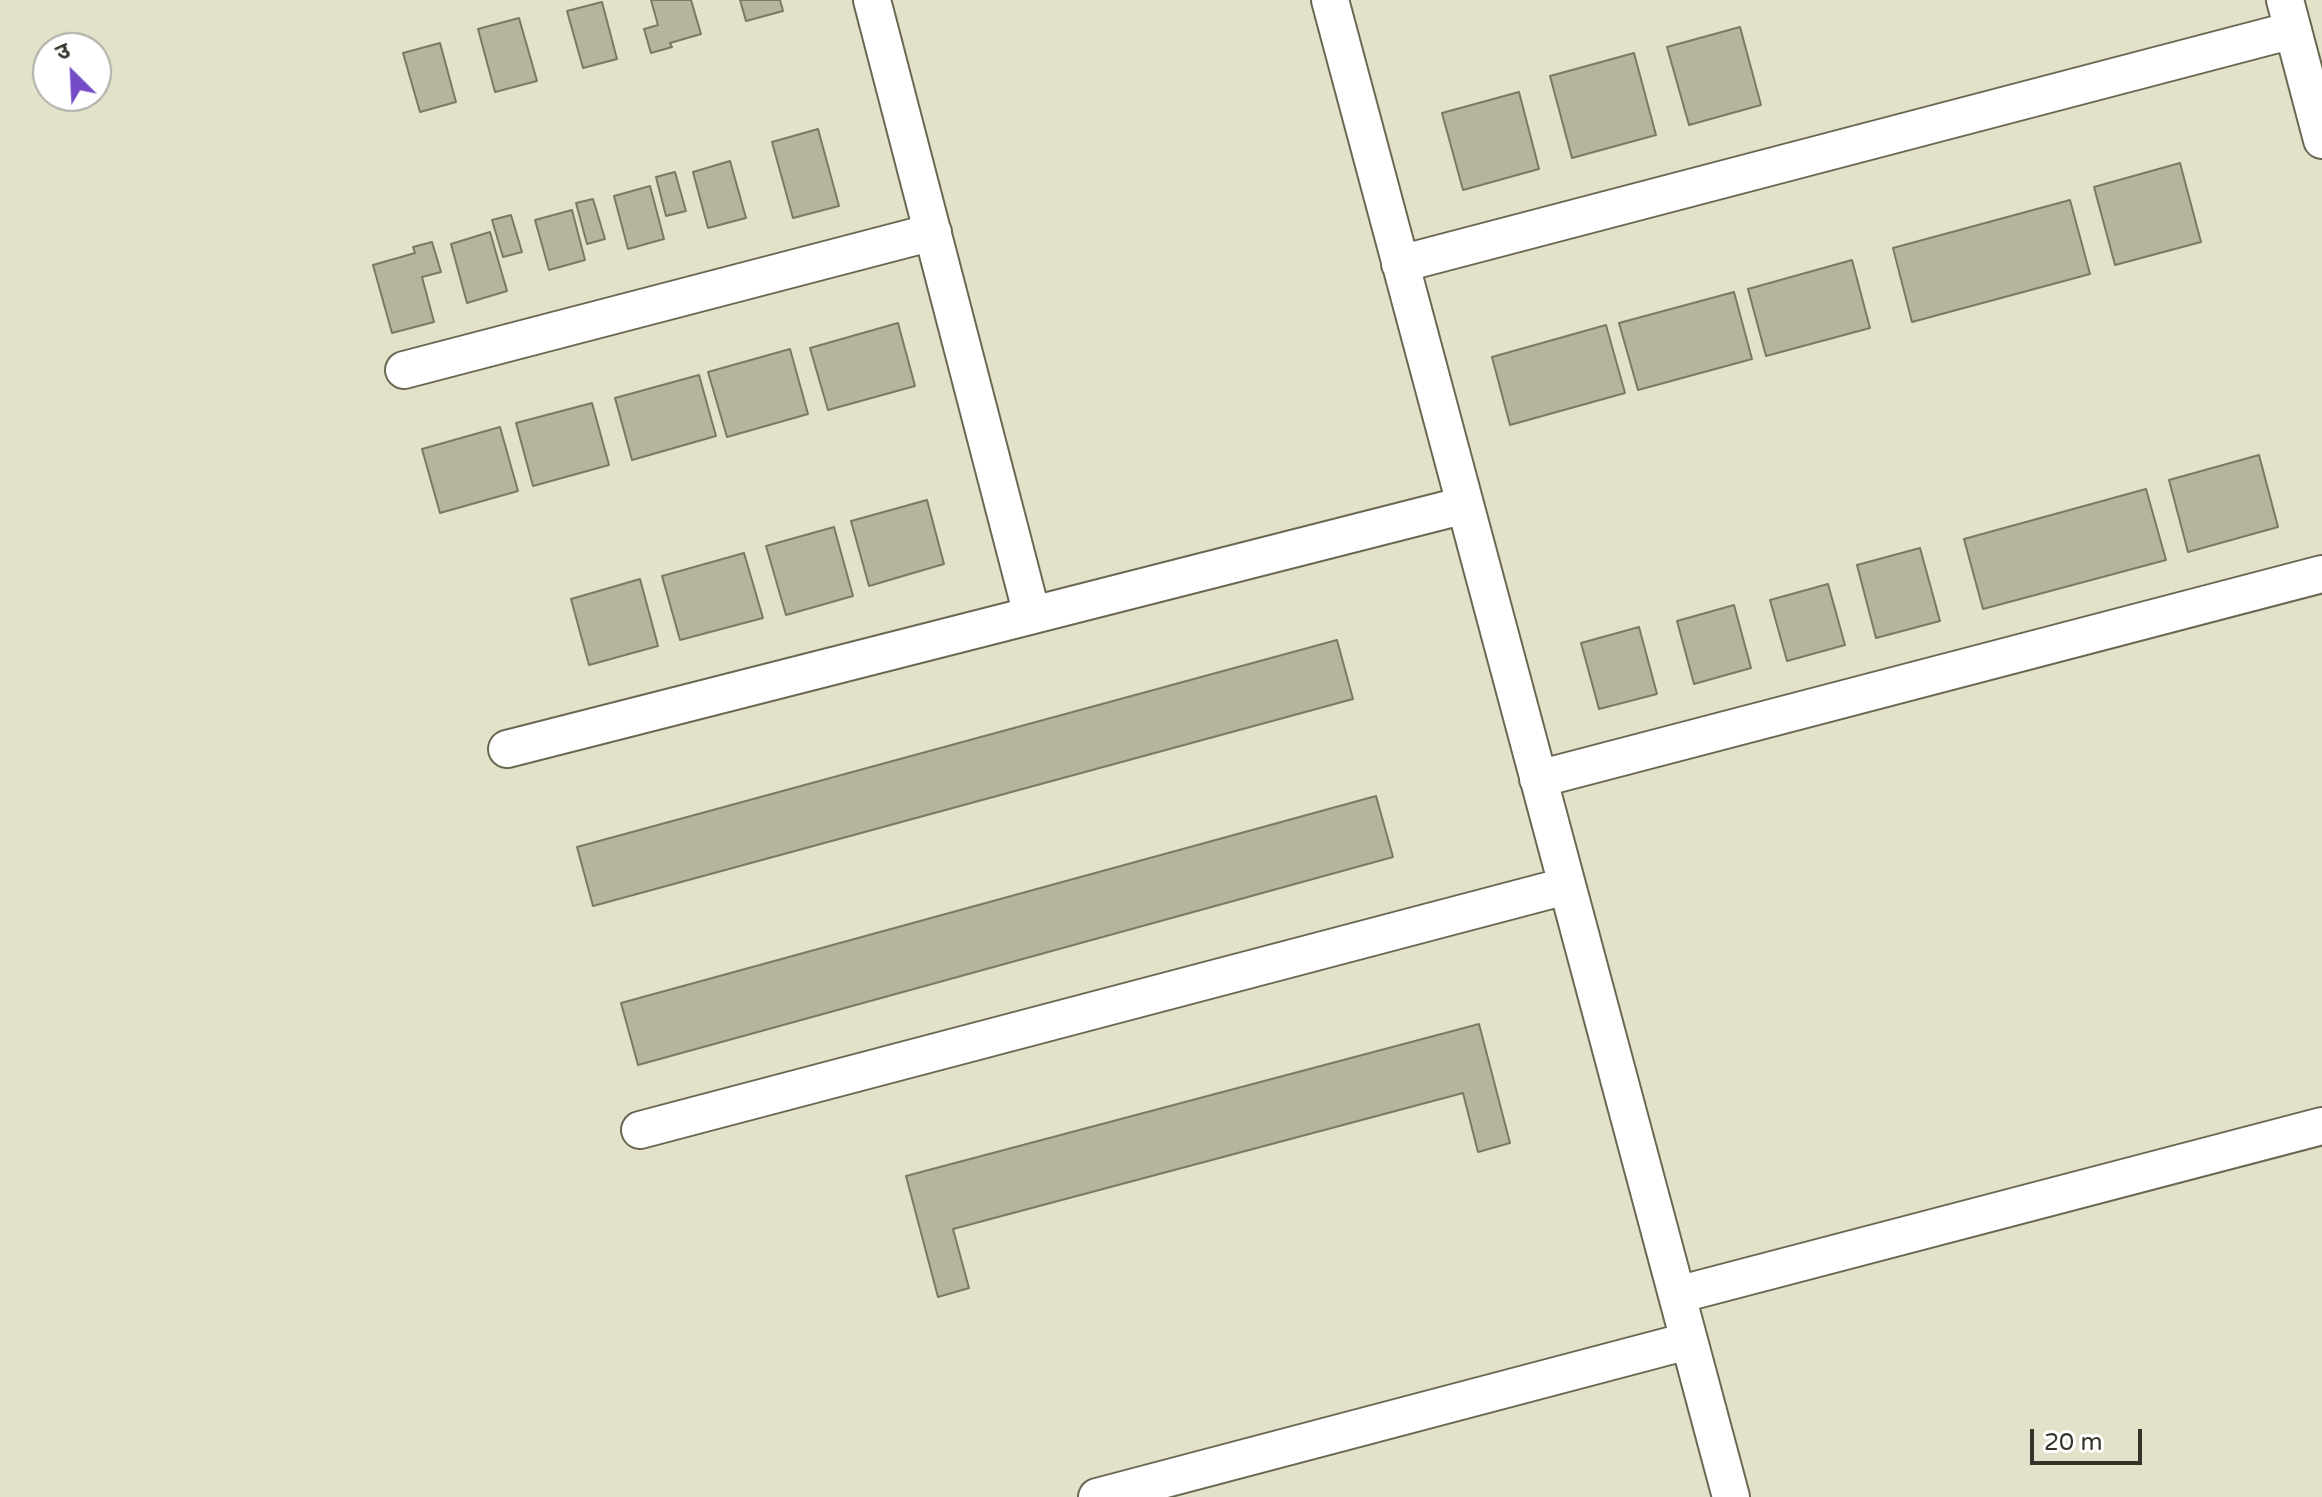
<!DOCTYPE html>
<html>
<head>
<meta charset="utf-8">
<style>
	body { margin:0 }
	#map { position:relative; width:2322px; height:1497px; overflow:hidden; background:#e3e1c9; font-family:"Varela Round","Noto Sans Devanagari",sans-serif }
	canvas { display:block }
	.north { position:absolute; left:32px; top:32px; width:80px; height:80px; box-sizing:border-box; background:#fff; border:2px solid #aeadaa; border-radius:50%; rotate:336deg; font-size:22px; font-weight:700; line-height:32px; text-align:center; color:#34332a }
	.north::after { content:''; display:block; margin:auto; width:28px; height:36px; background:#744dc6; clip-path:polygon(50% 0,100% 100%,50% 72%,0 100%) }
	.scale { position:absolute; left:2030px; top:1429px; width:112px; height:36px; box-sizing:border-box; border:4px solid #34332a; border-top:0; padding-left:10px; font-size:24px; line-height:28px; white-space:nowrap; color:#34332a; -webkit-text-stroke:6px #fff; paint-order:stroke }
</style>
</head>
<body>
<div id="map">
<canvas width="2322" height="1497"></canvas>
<div class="north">उ</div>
<div class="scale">20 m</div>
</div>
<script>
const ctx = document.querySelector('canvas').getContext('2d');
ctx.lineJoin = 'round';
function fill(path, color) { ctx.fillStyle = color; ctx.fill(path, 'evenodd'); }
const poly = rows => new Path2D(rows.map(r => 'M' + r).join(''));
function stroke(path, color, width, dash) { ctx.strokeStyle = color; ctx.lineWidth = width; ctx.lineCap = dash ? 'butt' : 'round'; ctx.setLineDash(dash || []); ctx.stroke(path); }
const building = poly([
	[651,0,691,0,701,34,670,43,672,47,651,53,644,29,658,25,651,0],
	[740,0,780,0,783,11,746,21,740,0],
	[602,2,617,59,583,68,567,11,602,2],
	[519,18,537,81,495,92,478,29,519,18],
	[1740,27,1761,105,1689,125,1667,47,1740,27],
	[440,43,456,102,420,112,403,53,440,43],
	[1634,53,1656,135,1572,158,1550,76,1634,53],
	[1519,92,1539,169,1463,190,1442,113,1519,92],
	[818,129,839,206,793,218,772,142,818,129],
	[730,161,746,218,708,228,693,172,730,161],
	[2180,163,2201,242,2115,265,2094,187,2180,163],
	[675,172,686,211,666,216,656,177,675,172],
	[650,186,664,239,628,249,614,196,650,186],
	[593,199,605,239,587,244,576,203,593,199],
	[2070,200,2090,274,1912,322,1893,248,2070,200],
	[572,210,585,260,549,270,535,220,572,210],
	[511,215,522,252,503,257,492,220,511,215],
	[490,232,507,291,467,303,451,244,490,232],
	[432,242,441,272,422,277,434,322,392,333,373,265,415,253,413,247,432,242],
	[1852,260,1870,328,1766,356,1748,289,1852,260],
	[1734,292,1752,359,1638,390,1619,323,1734,292],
	[898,323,915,386,828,410,810,348,898,323],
	[1606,325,1625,393,1510,425,1492,357,1606,325],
	[790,349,808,414,727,437,708,372,790,349],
	[699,375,716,436,632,460,615,398,699,375],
	[592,403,609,465,533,486,516,423,592,403],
	[500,427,518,491,440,513,422,449,500,427],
	[2259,455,2278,527,2188,552,2169,480,2259,455],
	[2146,489,2166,560,1983,609,1964,539,2146,489],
	[927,500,944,564,869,586,851,521,927,500],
	[834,527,853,596,786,615,766,546,834,527],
	[1920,548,1940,621,1876,638,1857,565,1920,548],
	[744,553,763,618,680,640,662,576,744,553],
	[640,579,658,646,589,665,571,599,640,579],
	[1828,584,1845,645,1787,661,1770,600,1828,584],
	[1734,605,1751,668,1694,684,1677,621,1734,605],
	[1639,627,1657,694,1599,709,1581,643,1639,627],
	[1337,640,1353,699,593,906,577,847,1337,640],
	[1376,796,1393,857,638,1065,621,1003,1376,796],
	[1479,1024,1510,1143,1478,1152,1463,1093,953,1229,969,1288,938,1297,906,1176,1479,1024]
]);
fill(building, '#b6b49e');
stroke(building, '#7b7964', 2);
const minor = poly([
	[872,0,1032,615],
	[1330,0,1731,1497],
	[2285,0,2322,140],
	[1400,264,2293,30],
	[404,370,933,232],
	[507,749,1465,505],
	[1538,779,2322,574],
	[640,1130,1566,886],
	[1677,1295,2322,1126],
	[1097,1497,1688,1341]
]);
stroke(minor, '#6a6853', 40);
stroke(minor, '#fff', 36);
</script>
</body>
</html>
